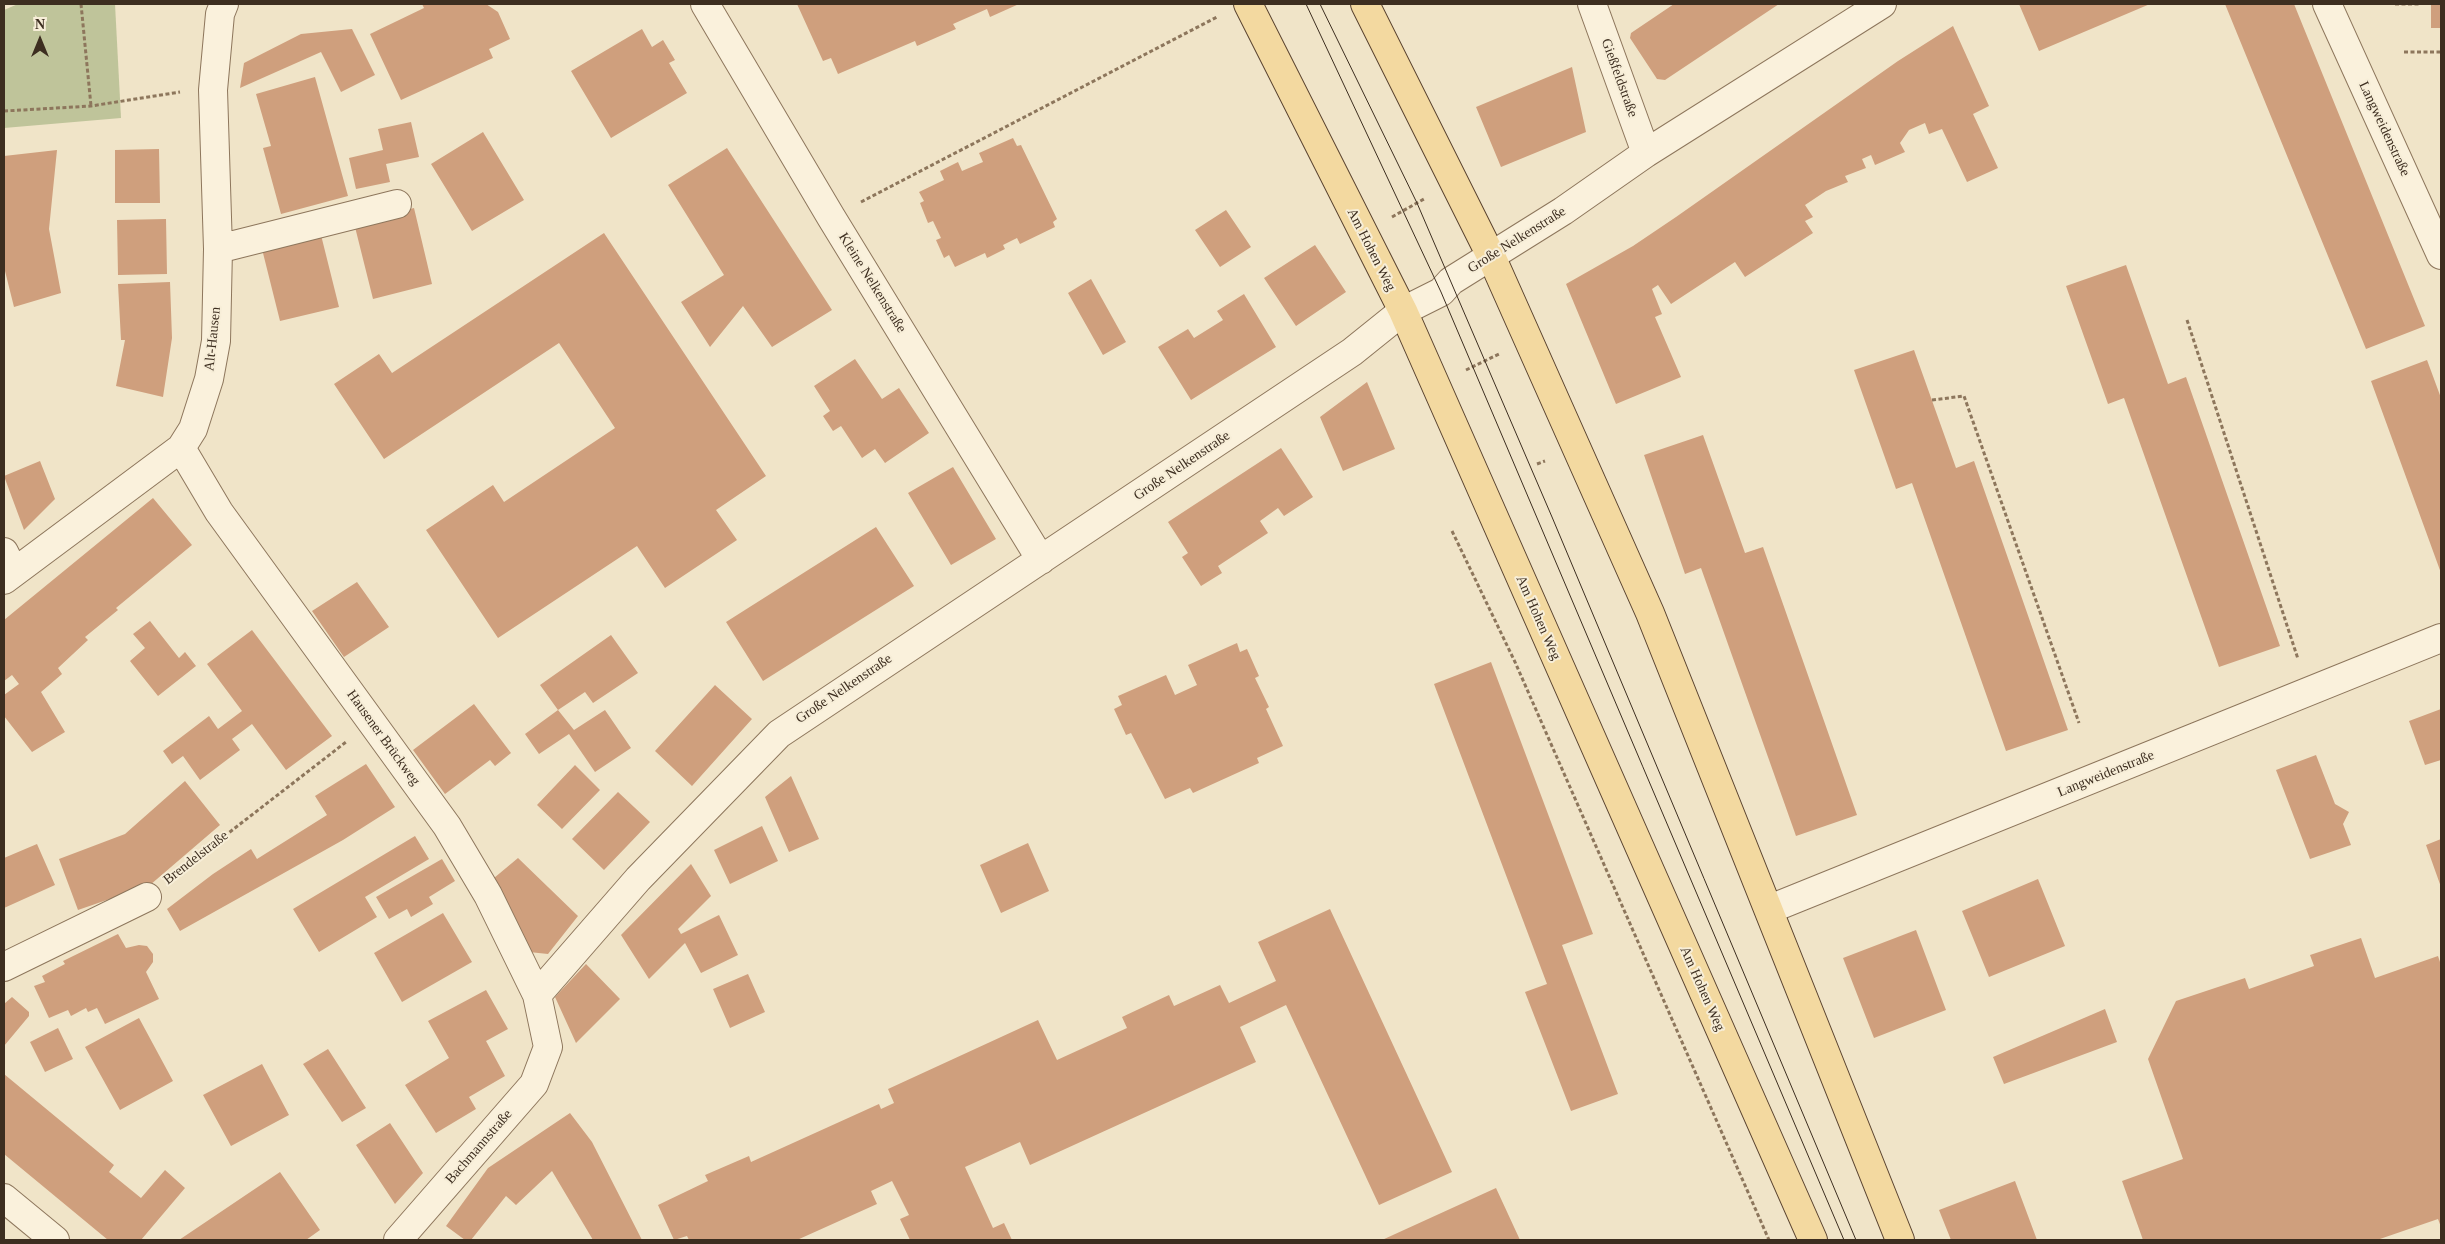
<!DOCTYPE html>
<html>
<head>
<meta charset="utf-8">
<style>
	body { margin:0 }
	#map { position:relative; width:2445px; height:1244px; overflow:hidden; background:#f0e4c8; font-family:"Times New Roman",serif }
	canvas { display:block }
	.frame { position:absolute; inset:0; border:5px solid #3d2e20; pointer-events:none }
	.north { position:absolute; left:15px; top:15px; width:50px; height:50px; -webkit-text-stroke:4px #f7eed8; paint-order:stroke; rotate:0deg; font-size:14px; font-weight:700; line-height:20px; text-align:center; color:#3d2e20 }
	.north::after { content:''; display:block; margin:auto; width:18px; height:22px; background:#3d2e20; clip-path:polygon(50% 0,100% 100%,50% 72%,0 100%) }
</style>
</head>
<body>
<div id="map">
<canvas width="2445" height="1244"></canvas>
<div class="frame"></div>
<div class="north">N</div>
</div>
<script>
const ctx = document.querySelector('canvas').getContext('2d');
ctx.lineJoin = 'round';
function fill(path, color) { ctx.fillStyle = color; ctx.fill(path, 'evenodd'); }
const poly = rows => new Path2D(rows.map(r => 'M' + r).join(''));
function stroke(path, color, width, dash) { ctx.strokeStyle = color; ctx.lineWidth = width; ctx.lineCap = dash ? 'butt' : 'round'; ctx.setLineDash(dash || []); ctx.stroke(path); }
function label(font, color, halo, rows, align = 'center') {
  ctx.font = font + ' "Times New Roman",serif'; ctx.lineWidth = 4; ctx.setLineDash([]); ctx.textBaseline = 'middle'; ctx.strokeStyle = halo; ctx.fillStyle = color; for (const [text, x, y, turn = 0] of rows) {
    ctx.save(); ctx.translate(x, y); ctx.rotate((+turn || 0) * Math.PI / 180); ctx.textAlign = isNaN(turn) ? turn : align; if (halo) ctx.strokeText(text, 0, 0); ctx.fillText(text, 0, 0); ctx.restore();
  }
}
fill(poly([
	[18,4,115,4,121,118,4,128,4,10]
]), '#bfc49a');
fill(poly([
	[422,4,486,4,498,12,510,39,489,49,493,58,401,100,370,34,424,8],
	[797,4,1019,4,990,17,987,9,953,24,956,29,917,46,915,41,838,74,831,58,823,61],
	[1674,4,1779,4,1665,80,1657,79,1630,38,1631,33],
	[2019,4,2150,4,2039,51],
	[2225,4,2294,4,2425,326,2366,349],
	[2431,4,2441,4,2441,28,2431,28],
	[1953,26,1989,106,1973,114,1998,168,1967,182,1942,129,1929,134,1925,123,1909,130,1900,143,1905,152,1875,165,1871,155,1862,159,1866,168,1845,176,1848,182,1826,191,1805,205,1813,217,1805,221,1813,233,1745,277,1735,262,1671,304,1658,285,1652,289,1662,314,1655,317,1681,377,1616,404,1566,284,1633,246,1676,217,1898,61],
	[352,29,375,75,341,92,321,52,240,88,244,63,301,34],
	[642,29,652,47,663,40,675,60,669,63,687,93,611,138,571,71],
	[1572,67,1586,132,1501,167,1476,107],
	[315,77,348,196,281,214,263,148,271,146,256,94],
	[411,122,419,157,386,164,390,182,356,189,349,158,383,150,378,129],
	[483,132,524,200,472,231,431,164],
	[1013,138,1017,146,1021,145,1057,219,1053,222,1055,227,1020,244,1017,238,1003,245,1005,249,987,258,985,253,955,267,949,255,944,258,936,240,941,238,933,221,928,223,920,203,924,201,919,192,944,180,940,171,958,162,962,171,983,162,979,153],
	[727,148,832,310,772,347,743,306,710,347,681,302,724,275,668,185],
	[159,149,160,203,115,203,115,150],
	[57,150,49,229,61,293,14,307,4,267,4,156],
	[414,208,432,284,373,299,354,223],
	[1226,210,1251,247,1220,267,1195,230],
	[166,219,167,274,118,275,117,220],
	[320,231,339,307,280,321,261,245],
	[604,233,766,476,716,510,737,540,665,588,637,546,498,638,426,530,493,485,504,502,615,428,559,343,384,459,334,384,379,354,392,373],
	[1315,245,1346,292,1296,326,1264,278],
	[2126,265,2168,384,2186,377,2280,646,2219,667,2124,398,2108,404,2066,286],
	[1091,279,1126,342,1103,355,1068,293],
	[170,282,172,338,163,397,116,386,125,340,121,340,118,284],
	[1244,294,1276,347,1191,400,1158,347,1188,329,1194,338,1223,320,1217,311],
	[1914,350,1956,468,1974,461,2068,730,2006,751,1912,483,1896,489,1854,370],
	[855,359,882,399,899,388,929,433,885,463,875,449,862,458,841,426,833,431,823,416,830,411,814,386],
	[2427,360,2441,398,2441,573,2371,381],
	[1367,382,1395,449,1343,471,1320,417],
	[1703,435,1745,553,1763,547,1857,815,1796,836,1701,568,1685,574,1644,455],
	[1281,448,1313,497,1284,516,1278,508,1260,521,1268,533,1218,566,1222,573,1201,586,1182,557,1188,553,1168,522],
	[40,461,55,499,24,530,4,476],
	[953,467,996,539,951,565,908,493],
	[153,498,192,545,116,608,118,610,85,637,88,640,58,668,62,674,41,692,65,732,32,752,4,716,4,695,19,684,12,675,4,681,4,620],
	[876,527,914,586,763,681,726,622],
	[357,582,389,627,344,657,312,611],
	[150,621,179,658,185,652,196,666,158,696,130,661,145,648,133,634],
	[252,630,332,736,286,770,252,724,232,739,240,750,200,780,183,756,172,764,163,751,209,716,218,729,242,711,207,664],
	[611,635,638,673,593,703,585,692,558,710,574,730,605,710,631,748,595,772,569,734,539,754,525,734,558,710,540,685],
	[1237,643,1240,652,1247,649,1259,676,1255,678,1269,707,1266,709,1283,746,1257,758,1259,763,1193,793,1190,788,1165,799,1131,733,1126,735,1114,709,1122,705,1118,696,1166,675,1175,695,1197,685,1188,665],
	[1491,662,1593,934,1562,945,1618,1094,1571,1111,1525,992,1547,984,1434,684],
	[715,685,752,719,692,786,655,751],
	[474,704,511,753,495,766,490,760,445,794,413,750],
	[2441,709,2441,760,2425,765,2409,721],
	[2316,755,2335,804,2349,812,2343,824,2351,845,2310,859,2276,770],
	[366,764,395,807,343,840,180,931,167,909,213,874,251,849,257,859,327,815,315,796],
	[575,765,600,790,562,829,537,805],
	[791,776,819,839,789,852,765,797],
	[185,781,220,825,150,885,78,910,59,859,125,834],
	[618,792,650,822,604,870,572,839],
	[762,826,778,861,730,884,714,850],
	[415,836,429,859,365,897,377,917,319,952,293,909],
	[2441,839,2441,887,2426,845],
	[1028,843,1049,891,1001,913,980,865],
	[37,844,55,885,4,908,4,858],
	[518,858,578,916,548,954,529,952,494,878],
	[442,859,455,881,429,897,433,904,411,917,407,909,389,919,376,897],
	[691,864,711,896,678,929,681,934,719,915,738,955,701,973,685,943,649,979,621,935],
	[2038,879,2065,946,1989,977,1962,911],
	[1330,909,1452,1172,1379,1205,1286,1005,1240,1027,1256,1062,1030,1165,1020,1142,965,1167,993,1228,1004,1223,1012,1240,910,1240,900,1219,909,1215,892,1181,871,1191,877,1204,797,1240,689,1240,687,1236,674,1240,658,1205,708,1181,705,1175,749,1156,751,1162,879,1104,881,1109,894,1103,888,1089,1038,1020,1057,1060,1127,1028,1122,1017,1169,995,1174,1006,1220,985,1229,1003,1276,981,1258,942],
	[443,913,472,962,402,1002,374,953],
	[1916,930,1946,1010,1874,1038,1843,958],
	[118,934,126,948,139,945,147,946,153,954,153,962,146,972,159,999,105,1024,97,1008,88,1012,86,1008,71,1016,68,1010,49,1018,34,986,45,982,42,976,65,964,63,961],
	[2361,938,2375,978,2438,956,2441,965,2441,1227,2438,1219,2377,1240,2143,1240,2122,1181,2183,1159,2148,1059,2176,1001,2245,978,2249,989,2314,966,2310,955],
	[586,964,620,999,576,1043,555,997],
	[748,974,765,1012,730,1028,713,989],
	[486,990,508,1029,486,1041,505,1076,469,1097,476,1109,436,1133,405,1085,449,1058,428,1021],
	[12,997,29,1012,29,1016,4,1046,4,1004],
	[2105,1009,2117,1042,2004,1084,1993,1057],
	[139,1018,173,1081,120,1110,85,1047],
	[58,1028,73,1059,45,1072,30,1042],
	[328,1049,366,1108,342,1122,303,1064],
	[262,1064,289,1115,231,1146,203,1095],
	[4,1074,114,1165,109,1172,141,1198,165,1170,185,1188,141,1240,108,1240,4,1154],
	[570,1113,592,1142,642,1240,593,1240,552,1171,516,1205,506,1196,471,1240,465,1240,446,1226,488,1168],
	[390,1123,423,1173,395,1204,356,1145],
	[280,1172,320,1230,306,1240,179,1240],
	[2015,1181,2037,1240,1951,1240,1939,1210],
	[1496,1188,1520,1240,1382,1240]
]), '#cf9f7d');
const minor = poly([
	[705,4,831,217,1041,560],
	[1592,4,1646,153],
	[2327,4,2441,255],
	[218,249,397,204],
	[181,448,219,512,447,826,488,895,537,995,548,1047,534,1084,398,1240],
	[4,552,14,572],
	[4,580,181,448,193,429,209,379,216,341,218,249,213,90,220,14,224,4],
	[1770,909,2441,638],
	[4,967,147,897],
	[537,995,638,879,779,734,1352,352,1403,311,1441,292,1451,281,1563,211,1646,153,1882,4],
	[4,1198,55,1240]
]);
const major = poly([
	[1248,4,1403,311,1813,1240],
	[1365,4,1491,256,1650,613,1900,1240]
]);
stroke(minor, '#8d765c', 30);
stroke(major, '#5b4430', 30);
stroke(poly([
	[81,4,91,106],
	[2395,4,2419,4],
	[2404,52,2441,52],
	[4,111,91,106,180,92],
	[861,202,1217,17],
	[1392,217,1424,199],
	[2187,320,2298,659],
	[1466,370,1499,354],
	[1932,400,1964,396,2079,723],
	[1537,464,1545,461],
	[1452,531,1515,662,1769,1240],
	[173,876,346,742]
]), '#8d765c', 3, [4, 2.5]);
stroke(minor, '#faf1dc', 28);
stroke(major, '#f3d9a0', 28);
stroke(poly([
	[1306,4,1441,292,1844,1240],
	[1320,4,1417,203,1552,517,1856,1240]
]), '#3d2e20', 1);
label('14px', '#3d2e20', '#f7eed8', [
	["Gießfeldstraße",1619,78,70],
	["Langweidenstraße",2384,129,65],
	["Große Nelkenstraße",1517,240,-32],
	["Am Hohen Weg",1371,250,63],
	["Kleine Nelkenstraße",872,283,58],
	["Alt-Hausen",213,339,-84],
	["Große Nelkenstraße",1182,466,-34],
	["Am Hohen Weg",1538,618,66],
	["Große Nelkenstraße",844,689,-34],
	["Hausener Brückweg",383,738,54],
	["Langweidenstraße",2106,774,-22],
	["Brendelstraße",196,858,-38],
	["Am Hohen Weg",1702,989,66],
	["Bachmannstraße",479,1147,-49]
]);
</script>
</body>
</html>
